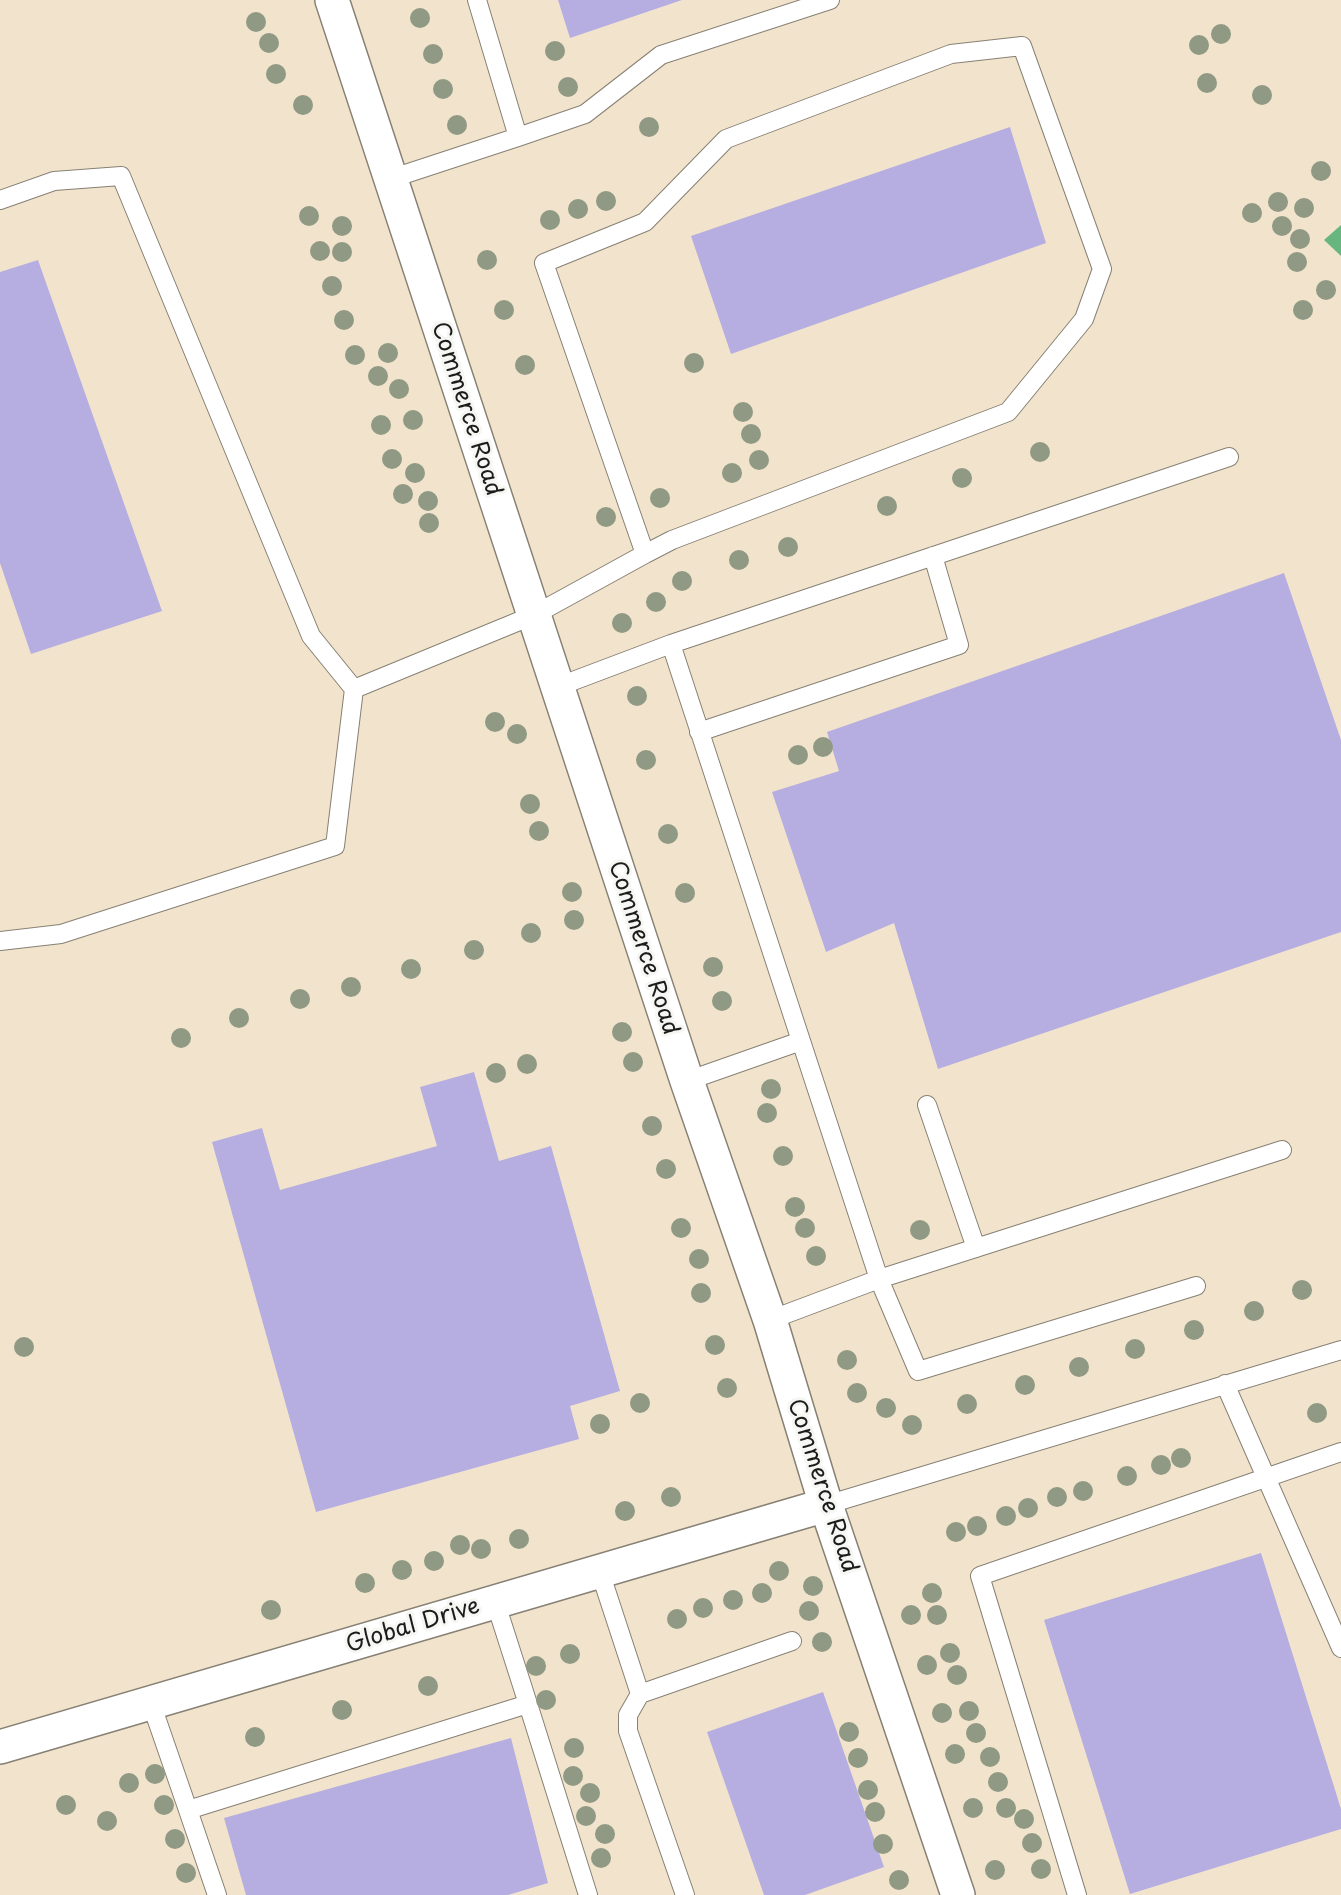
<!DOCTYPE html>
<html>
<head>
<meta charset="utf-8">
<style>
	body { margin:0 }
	canvas { display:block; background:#f2e4cc }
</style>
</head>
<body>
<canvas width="1341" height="1895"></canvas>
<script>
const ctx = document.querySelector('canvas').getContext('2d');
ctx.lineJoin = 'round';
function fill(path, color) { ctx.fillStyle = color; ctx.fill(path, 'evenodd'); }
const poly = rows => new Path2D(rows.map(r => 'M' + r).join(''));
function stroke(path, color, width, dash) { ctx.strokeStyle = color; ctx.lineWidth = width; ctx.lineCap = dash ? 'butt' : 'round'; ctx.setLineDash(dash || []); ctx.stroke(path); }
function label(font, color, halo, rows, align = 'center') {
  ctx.font = font + ' "Playpen Sans",sans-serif'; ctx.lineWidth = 6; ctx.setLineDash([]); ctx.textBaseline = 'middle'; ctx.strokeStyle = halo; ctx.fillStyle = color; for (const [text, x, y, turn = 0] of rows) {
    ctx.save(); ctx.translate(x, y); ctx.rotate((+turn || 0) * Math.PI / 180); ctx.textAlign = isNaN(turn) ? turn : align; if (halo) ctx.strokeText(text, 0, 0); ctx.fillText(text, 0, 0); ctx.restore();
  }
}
fill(poly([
	[1341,225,1341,256,1324,240]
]), '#68b67f');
fill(poly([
	[558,0,682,0,570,38],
	[1010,127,1046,243,731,354,691,236],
	[38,260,162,611,31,654,0,563,0,272],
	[1284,573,1341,740,1341,932,938,1069,894,923,826,952,772,792,839,771,827,732],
	[474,1072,499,1161,551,1146,620,1391,570,1406,579,1439,316,1512,212,1142,262,1128,280,1190,437,1146,420,1087],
	[1261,1553,1341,1809,1341,1829,1130,1894,1044,1620],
	[823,1692,884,1867,805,1895,764,1895,707,1732],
	[511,1738,548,1883,508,1895,246,1895,224,1818]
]), '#b6aee0');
const service = poly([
	[518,137,585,114,661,55,830,0],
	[390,179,518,137,477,0],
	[0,200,54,181,121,176,311,636,354,689,335,846,61,934,0,941],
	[671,644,1229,457],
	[557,687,671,644,879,1279,770,1320],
	[354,689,534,615,645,554,672,540,1008,412,1084,319,1102,269,1022,46,951,54,726,139,645,222,544,263,645,554],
	[699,732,959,645,933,556],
	[687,1081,801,1041],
	[927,1105,976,1248],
	[1196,1286,918,1371,879,1279,1282,1150],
	[1225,1384,1341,1648],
	[826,1505,1341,1350],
	[600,1572,640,1694,792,1641],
	[640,1694,628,1715,628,1731,685,1895],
	[151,1703,188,1810,528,1704,495,1601],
	[528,1704,588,1895],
	[188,1810,217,1895],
	[1077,1895,980,1576,1341,1452]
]);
const minor = poly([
	[332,0,687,1081,770,1320,826,1505,958,1895],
	[0,1747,826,1505]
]);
stroke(service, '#878074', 20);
stroke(minor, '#878074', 36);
stroke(service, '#fff', 18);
stroke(minor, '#fff', 33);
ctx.fillStyle = '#909983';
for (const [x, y] of [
	[420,18],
	[256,22],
	[1221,34],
	[269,43],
	[1199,45],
	[555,51],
	[433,54],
	[276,74],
	[1207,83],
	[568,87],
	[443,89],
	[1262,95],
	[303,105],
	[457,125],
	[649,127],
	[1321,171],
	[606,201],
	[1278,202],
	[1304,208],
	[578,209],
	[1252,213],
	[309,216],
	[550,220],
	[342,226],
	[1282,226],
	[1300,239],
	[320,251],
	[342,252],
	[487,260],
	[1297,262],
	[332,286],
	[1326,290],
	[504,310],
	[1303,310],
	[344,320],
	[388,353],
	[355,355],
	[694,363],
	[525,365],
	[378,376],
	[399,389],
	[743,412],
	[413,420],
	[381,425],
	[751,434],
	[1040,452],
	[392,459],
	[759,460],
	[415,473],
	[732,473],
	[962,478],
	[403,494],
	[660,498],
	[428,501],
	[887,506],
	[606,517],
	[429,523],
	[788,547],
	[739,560],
	[682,581],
	[656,602],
	[622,623],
	[637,696],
	[495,722],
	[517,734],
	[823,747],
	[798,755],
	[646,760],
	[530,804],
	[539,831],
	[668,834],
	[572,892],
	[685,893],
	[574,920],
	[531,933],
	[474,950],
	[713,967],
	[411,969],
	[351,987],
	[300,999],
	[722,1001],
	[239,1018],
	[622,1032],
	[181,1038],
	[633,1062],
	[527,1064],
	[496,1073],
	[771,1089],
	[767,1113],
	[652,1126],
	[783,1156],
	[666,1169],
	[795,1207],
	[681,1228],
	[805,1228],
	[920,1230],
	[816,1256],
	[699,1259],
	[1302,1290],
	[701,1293],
	[1254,1311],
	[1194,1330],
	[715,1345],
	[24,1347],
	[1135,1349],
	[847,1360],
	[1079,1367],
	[1025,1385],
	[727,1388],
	[857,1393],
	[640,1403],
	[967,1404],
	[886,1408],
	[1317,1413],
	[600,1424],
	[912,1425],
	[1181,1458],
	[1161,1465],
	[1127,1476],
	[1083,1491],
	[671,1497],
	[1057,1497],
	[1028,1508],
	[625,1511],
	[1006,1516],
	[977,1526],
	[956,1532],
	[519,1539],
	[460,1545],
	[481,1549],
	[434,1561],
	[402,1570],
	[779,1571],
	[365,1583],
	[813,1586],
	[762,1593],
	[932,1593],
	[733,1600],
	[703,1608],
	[271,1610],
	[809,1611],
	[911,1615],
	[937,1615],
	[677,1619],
	[822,1642],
	[950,1653],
	[570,1654],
	[927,1665],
	[536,1666],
	[957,1675],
	[428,1686],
	[546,1700],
	[342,1710],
	[969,1711],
	[942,1713],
	[849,1732],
	[976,1733],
	[255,1737],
	[574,1748],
	[955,1754],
	[990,1757],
	[858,1758],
	[155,1774],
	[573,1776],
	[998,1782],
	[129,1783],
	[868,1790],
	[590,1793],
	[66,1805],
	[164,1805],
	[973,1808],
	[1006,1808],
	[875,1812],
	[586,1816],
	[1024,1819],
	[107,1821],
	[605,1834],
	[175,1839],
	[1032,1843],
	[883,1844],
	[601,1858],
	[1041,1869],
	[995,1870],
	[186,1873],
	[899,1880]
]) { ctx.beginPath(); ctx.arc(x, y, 10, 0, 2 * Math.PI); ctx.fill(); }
label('23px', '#1c1c1c', '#f6f6f2', [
	["Commerce Road",466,409,72],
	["Commerce Road",643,948,72],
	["Commerce Road",822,1486,72],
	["Global Drive",413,1626,-17]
]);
</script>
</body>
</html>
